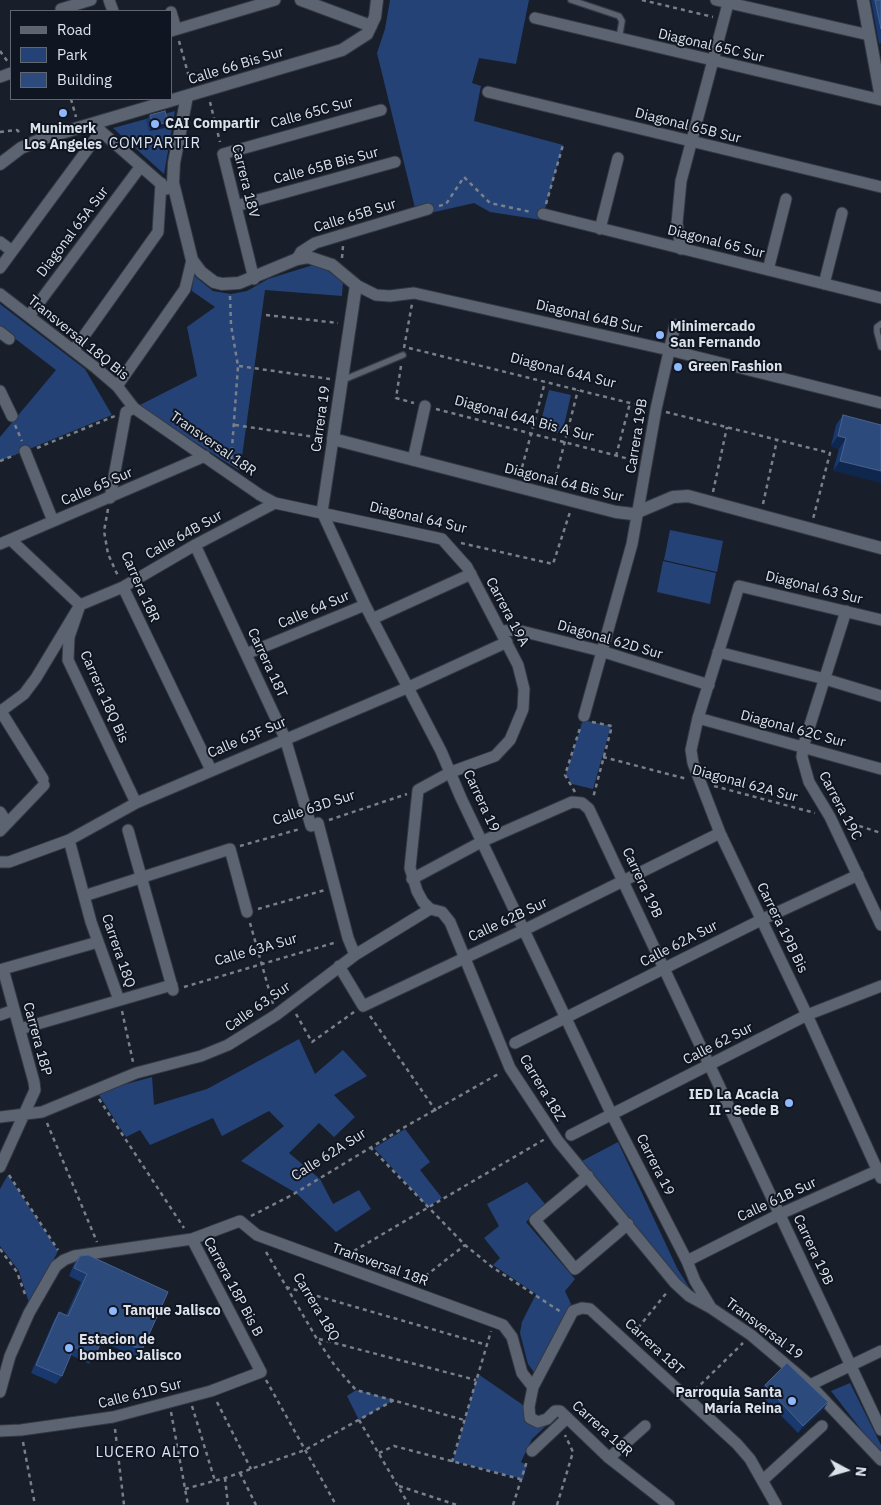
<!DOCTYPE html>
<html>
<head>
<meta charset="utf-8">
<style>
	body { margin:0 }
	#map { position:relative; width:881px; height:1505px; overflow:hidden; background:#181f2a; font-family:"IBM Plex Sans",sans-serif }
	canvas { display:block }
	.legend { position:absolute; left:10px; top:10px; width:162px; height:90px; box-sizing:border-box; background:#0f1521; border:1px solid #616771; margin:0; padding:6px 9px; list-style:none; font-size:15px; color:#dde2ea }
	.legend li { display:flex; align-items:center; gap:10px; height:25px }
	.legend b { width:25px; border:1px solid #616771 }
	.north { position:absolute; left:821px; top:1445px; width:50px; height:50px; -webkit-text-stroke:4px #0f1521; paint-order:stroke; rotate:96deg; font-size:14px; font-weight:700; line-height:20px; text-align:center; color:#dde2ea }
	.north::after { content:''; display:block; margin:auto; width:18px; height:22px; background:#dde2ea; clip-path:polygon(50% 0,100% 100%,50% 72%,0 100%) }
</style>
</head>
<body>
<div id="map">
<canvas width="881" height="1505"></canvas>
<ul class="legend">
<li><b style="height:6px;background:#5c6472"></b>Road</li>
<li><b style="height:14px;background:#254276"></b>Park</li>
<li><b style="height:14px;background:#2d4a7c"></b>Building</li>
</ul>
<div class="north">N</div>
</div>
<script>
const ctx = document.querySelector('canvas').getContext('2d');
ctx.lineJoin = 'round';
function fill(path, color) { ctx.fillStyle = color; ctx.fill(path, 'evenodd'); }
const poly = rows => new Path2D(rows.map(r => 'M' + r).join(''));
function stroke(path, color, width, dash) { ctx.strokeStyle = color; ctx.lineWidth = width; ctx.lineCap = dash ? 'butt' : 'round'; ctx.setLineDash(dash || []); ctx.stroke(path); }
function label(font, color, halo, rows, align = 'center') {
  ctx.font = font + ' "IBM Plex Sans",sans-serif'; ctx.lineWidth = 4; ctx.setLineDash([]); ctx.textBaseline = 'middle'; ctx.strokeStyle = halo; ctx.fillStyle = color; for (const [text, x, y, turn = 0] of rows) {
    ctx.save(); ctx.translate(x, y); ctx.rotate((+turn || 0) * Math.PI / 180); ctx.textAlign = isNaN(turn) ? turn : align; if (halo) ctx.strokeText(text, 0, 0); ctx.fillText(text, 0, 0); ctx.restore();
  }
}
fill(poly([
	[390,0,529,0,516,64,479,58,472,83,481,86,474,121,563,145,542,220,490,212,474,203,417,216,377,53,385,29],
	[175,111,164,174,113,128],
	[313,265,327,270,343,282,342,296,265,290,240,471,138,406,197,376,187,327,215,307,192,291,193,275,213,291,231,294,247,291,268,279],
	[0,304,85,369,112,415,0,461,0,437,56,370,0,327],
	[549,390,571,395,562,434,539,429],
	[670,530,723,541,717,572,664,560],
	[663,561,716,573,710,604,657,592],
	[583,720,611,726,593,789,572,784,566,774],
	[299,1039,315,1074,343,1050,367,1076,334,1095,355,1117,334,1137,319,1123,289,1153,320,1179,333,1204,359,1190,371,1209,336,1232,296,1193,241,1161,284,1126,269,1111,222,1136,213,1118,150,1145,140,1130,126,1137,97,1092,152,1077,154,1105,207,1089],
	[405,1129,430,1162,420,1170,442,1198,428,1207,374,1148],
	[618,1142,677,1268,692,1292,678,1279,582,1161],
	[8,1175,58,1251,30,1306,19,1271,0,1246,0,1189],
	[527,1182,545,1204,526,1222,575,1279,565,1291,571,1304,536,1375,528,1364,520,1333,522,1322,536,1294,493,1265,500,1258,484,1238,499,1226,487,1204],
	[478,1374,523,1405,527,1420,534,1426,540,1427,548,1424,532,1439,521,1462,527,1465,523,1479,453,1461],
	[850,1383,881,1445,881,1455,831,1391],
	[356,1390,394,1400,359,1420,347,1396]
]), '#254276');
const service = poly([
	[571,0,619,16,622,21,619,39],
	[881,324,877,327,877,332,881,347],
	[343,380,403,355]
]);
const minor = poly([
	[109,0,113,11],
	[716,0,869,35],
	[61,9,91,0],
	[171,12,176,29],
	[535,18,881,100],
	[171,31,275,0],
	[0,77,11,73],
	[488,92,881,187],
	[96,127,167,189],
	[236,206,395,162],
	[543,214,881,298],
	[600,229,618,158],
	[0,242,12,251],
	[681,249,677,223,681,181,729,0],
	[297,259,301,252,315,243,428,209],
	[0,268,101,131],
	[768,270,786,199],
	[254,279,223,154,381,110],
	[824,284,842,213],
	[356,285,376,295,390,296,414,293,669,350,881,403],
	[0,294,96,368,117,386,134,408,260,495,275,503,442,539,467,567,518,665,524,689,523,709,510,740,495,756,451,772,418,790,410,868,417,891,423,902,430,909,442,912,450,922,510,1068,558,1141,675,1283,689,1296,711,1308,751,1335,810,1385,881,1460],
	[29,316,141,166],
	[0,332,9,339],
	[74,350,158,232,161,183],
	[117,386,185,289,192,260],
	[0,391,12,416],
	[333,439,322,512,365,605,441,751,461,798,612,1115,687,1261,695,1281,710,1306],
	[25,451,53,521],
	[413,460,425,406],
	[110,498,126,412,134,408],
	[11,540,80,605,69,637,68,660,136,803],
	[0,544,205,456],
	[195,545,285,738,311,826],
	[123,587,211,770],
	[846,611,803,747,802,757,809,782,830,817,881,925],
	[372,619,471,574],
	[881,620,739,586,698,718,691,750,693,763,720,833,807,1015,881,1178],
	[502,631,517,630,601,651,709,685],
	[718,652,825,679,881,696],
	[246,654,365,605],
	[0,710,43,779],
	[1,711,24,694,36,678,80,605,123,587,195,545,275,503],
	[584,716,632,544,656,409,675,325],
	[698,718,881,769],
	[0,812,7,823],
	[318,823,348,938,355,955],
	[128,830,173,990],
	[0,831,44,785],
	[69,840,91,922,119,1000],
	[0,862,9,862,69,840,136,803,409,687,507,642],
	[412,879,483,841,572,802,582,803,589,809,881,1430],
	[84,896,230,849,247,912],
	[339,966,363,1006,524,930,720,833],
	[0,1015,14,1010],
	[20,1029,172,985],
	[515,1043,761,920,858,875],
	[0,1117,42,1112,136,1073,201,1056,228,1045,276,1015,355,955,430,909],
	[571,1135,807,1015,881,986],
	[0,1167,35,1090,34,1082,3,969,98,942],
	[588,1176,535,1220,575,1269,628,1224],
	[687,1261,780,1214,881,1169],
	[810,1385,881,1351],
	[533,1387,573,1311,582,1308,590,1309,737,1444,750,1459,776,1505],
	[0,1392,10,1356,29,1313,56,1266,64,1260,74,1256,192,1239,240,1221,257,1235,503,1325,512,1337,522,1373,533,1387,529,1407,530,1418,538,1422,547,1419,555,1411,560,1411,609,1458,669,1505],
	[0,1431,21,1430,113,1417,211,1391,261,1372,192,1239],
	[532,1451,567,1418],
	[609,1458,645,1426],
	[763,1480,822,1426]
]);
const tertiary = poly([
	[301,0,371,26],
	[863,0,881,98],
	[187,96,174,163,173,183,192,260,201,272,214,282,222,284,239,283,297,259,308,257,332,265,356,285,333,439,616,512,633,514,673,497,688,496,881,548],
	[0,164,21,148,44,138,342,50,367,34,375,17,377,0]
]);
stroke(service, '#343842', 8);
stroke(minor, '#343842', 13);
stroke(tertiary, '#343842', 14);
stroke(poly([
	[642,0,713,17],
	[179,41,191,84],
	[0,51,8,62],
	[71,99,76,117],
	[210,102,220,142],
	[0,132,17,130,21,134],
	[546,204,563,145],
	[439,206,446,204,464,177,490,203,531,212],
	[342,258,343,246],
	[230,296,231,325,238,366,231,462],
	[266,315,338,323],
	[404,348,412,304],
	[409,348,646,407],
	[239,366,330,379],
	[401,366,396,398,414,403],
	[436,409,637,461],
	[666,412,830,453,813,519],
	[15,425,22,441],
	[235,425,322,438],
	[37,448,115,416],
	[616,456,630,403],
	[0,461,15,455],
	[520,475,545,382],
	[554,484,578,390],
	[713,492,727,427],
	[763,504,777,440],
	[108,509,104,531,108,554,118,576],
	[461,543,553,564,570,512],
	[592,722,612,726,593,798],
	[603,757,687,779],
	[714,786,815,813],
	[575,792,565,775,581,725],
	[329,820,407,794],
	[844,821,881,833],
	[240,846,300,829],
	[258,909,325,890],
	[250,923,273,1004],
	[184,987,337,942],
	[122,1011,133,1062],
	[296,1014,312,1042,354,1012],
	[370,1016,436,1111],
	[99,1099,184,1228],
	[47,1123,97,1242],
	[370,1147,465,1245,492,1267,561,1312],
	[9,1175,58,1250],
	[251,1216,292,1195,403,1128,500,1073],
	[0,1249,17,1272,26,1297],
	[266,1252,317,1339,335,1366,356,1390,464,1420],
	[347,1255,545,1139],
	[419,1281,465,1245],
	[286,1287,487,1345],
	[633,1334,668,1291],
	[319,1339,476,1380],
	[266,1380,336,1505],
	[695,1390,743,1343],
	[217,1402,251,1469],
	[192,1406,215,1481],
	[171,1412,188,1505],
	[359,1420,409,1505],
	[115,1429,124,1505],
	[23,1442,35,1505],
	[379,1453,394,1446,520,1479],
	[452,1462,491,1331],
	[240,1473,256,1505],
	[225,1478,228,1505],
	[399,1486,457,1505],
	[185,1489,225,1478,305,1450,394,1400],
	[513,1505,527,1461],
	[557,1505,573,1452,565,1435]
]), '#7a808a', 2.5, [4, 4]);
stroke(service, '#5c6472', 5.5);
stroke(minor, '#5c6472', 11);
stroke(tertiary, '#5c6472', 12);
fill(poly([
	[871,0,881,0,881,43,879,44],
	[150,115,168,122,164,128,149,131,146,120],
	[843,415,881,425,833,471,839,449,831,446,836,425],
	[80,1256,142,1350,136,1357,101,1341,95,1356,89,1364,71,1355,62,1376,56,1384,31,1373,54,1320,59,1312,66,1315,81,1282,69,1276,74,1264],
	[765,1385,828,1402,823,1410,798,1433,759,1393]
]), '#18386e');
fill(poly([
	[168,122,164,128,149,131,153,126],
	[838,436,846,438,839,449,831,446],
	[840,461,881,471,881,483,833,471],
	[828,1402,823,1410,798,1433,803,1426]
]), '#0f264d');
const building = poly([
	[875,0,881,0,881,29,875,0],
	[165,111,168,122,153,126,150,115,165,111],
	[843,415,881,425,881,471,840,461,846,438,838,436,843,415],
	[88,1255,168,1292,142,1350,105,1333,95,1356,74,1347,62,1376,36,1365,59,1312,68,1316,87,1274,74,1268,80,1256,88,1255],
	[787,1363,828,1402,803,1426,765,1385,787,1363]
]);
fill(building, '#2d4a7c');
stroke(building, '#49628d', 1);
for (const [x, y, r, color] of [
	[63,113,5,"#90b8fd"],
	[155,124,5,"#90b8fd"],
	[660,335,5,"#90b8fd"],
	[678,367,5,"#90b8fd"],
	[789,1103,5,"#90b8fd"],
	[113,1311,5,"#90b8fd"],
	[69,1348,5,"#90b8fd"],
	[792,1401,5,"#90b8fd"]
]) { const dot = new Path2D(); dot.arc(x, y, r, 0, 2 * Math.PI); ctx.fillStyle = color; ctx.fill(dot); stroke(dot, '#0f1521', 2); }
label('14px', '#dde2ea', '#0f1521', [
	["Diagonal 65C Sur",711,46,13],
	["Calle 66 Bis Sur",236,66,-17],
	["Calle 65C Sur",312,113,-15],
	["Diagonal 65B Sur",688,126,14],
	["Calle 65B Bis Sur",326,166,-15],
	["Carrera 18V",245,181,76],
	["Calle 65B Sur",355,216,-17],
	["Diagonal 65A Sur",73,232,-53],
	["Diagonal 65 Sur",716,242,14],
	["Diagonal 64B Sur",589,317,13],
	["Transversal 18Q Bis",78,338,39],
	["Diagonal 64A Sur",563,371,14],
	["Carrera 19",321,419,-82],
	["Diagonal 64A Bis A Sur",524,419,15],
	["Carrera 19B",637,436,-81],
	["Transversal 18R",213,444,35],
	["Diagonal 64 Bis Sur",564,483,14],
	["Calle 65 Sur",97,487,-23],
	["Diagonal 64 Sur",418,518,13],
	["Calle 64B Sur",184,535,-29],
	["Carrera 18R",140,587,66],
	["Diagonal 63 Sur",814,588,14],
	["Calle 64 Sur",314,610,-23],
	["Carrera 19A",507,612,62],
	["Diagonal 62D Sur",610,640,16],
	["Carrera 18T",267,663,65],
	["Carrera 18Q Bis",104,697,66],
	["Diagonal 62C Sur",793,729,15],
	["Calle 63F Sur",247,738,-23],
	["Diagonal 62A Sur",745,784,15],
	["Carrera 19",481,801,65],
	["Carrera 19C",840,806,62],
	["Calle 63D Sur",314,808,-18],
	["Carrera 19B",642,883,65],
	["Calle 62B Sur",508,920,-25],
	["Carrera 19B Bis",782,928,64],
	["Calle 62A Sur",679,944,-27],
	["Calle 63A Sur",256,950,-16],
	["Carrera 18Q",118,951,71],
	["Calle 63 Sur",258,1007,-35],
	["Carrera 18P",37,1039,75],
	["Calle 62 Sur",718,1044,-27],
	["Carrera 18Z",542,1088,59],
	["Calle 62A Sur",329,1155,-32],
	["Carrera 19",655,1165,63],
	["Calle 61B Sur",777,1200,-25],
	["Carrera 19B",813,1250,65],
	["Transversal 18R",380,1265,20],
	["Carrera 18P Bis B",233,1287,62],
	["Carrera 18Q",316,1307,59],
	["Transversal 19",764,1329,37],
	["Carrera 18T",654,1347,43],
	["Calle 61D Sur",140,1394,-14],
	["Carrera 18R",602,1429,42]
]);
label('bold 14px', '#dde2ea', '#0f1521', [
	["CAI Compartir",165,124],
	["Munimerk",63,129,"center"],
	["Los Angeles",63,145,"center"],
	["Minimercado",670,327],
	["San Fernando",670,343],
	["Green Fashion",688,367],
	["IED La Acacia",779,1095,"right"],
	["II - Sede B",779,1111,"right"],
	["Tanque Jalisco",123,1311],
	["Estacion de",79,1340],
	["bombeo Jalisco",79,1356],
	["Parroquia Santa",782,1393,"right"],
	["María Reina",782,1409,"right"]
], 'left');
ctx.letterSpacing = '1px';
label('15px', '#dae4f4', '#0f1521', [
	["COMPARTIR",155,144],
	["LUCERO ALTO",148,1453]
]);
ctx.letterSpacing = '0px';
</script>
</body>
</html>
